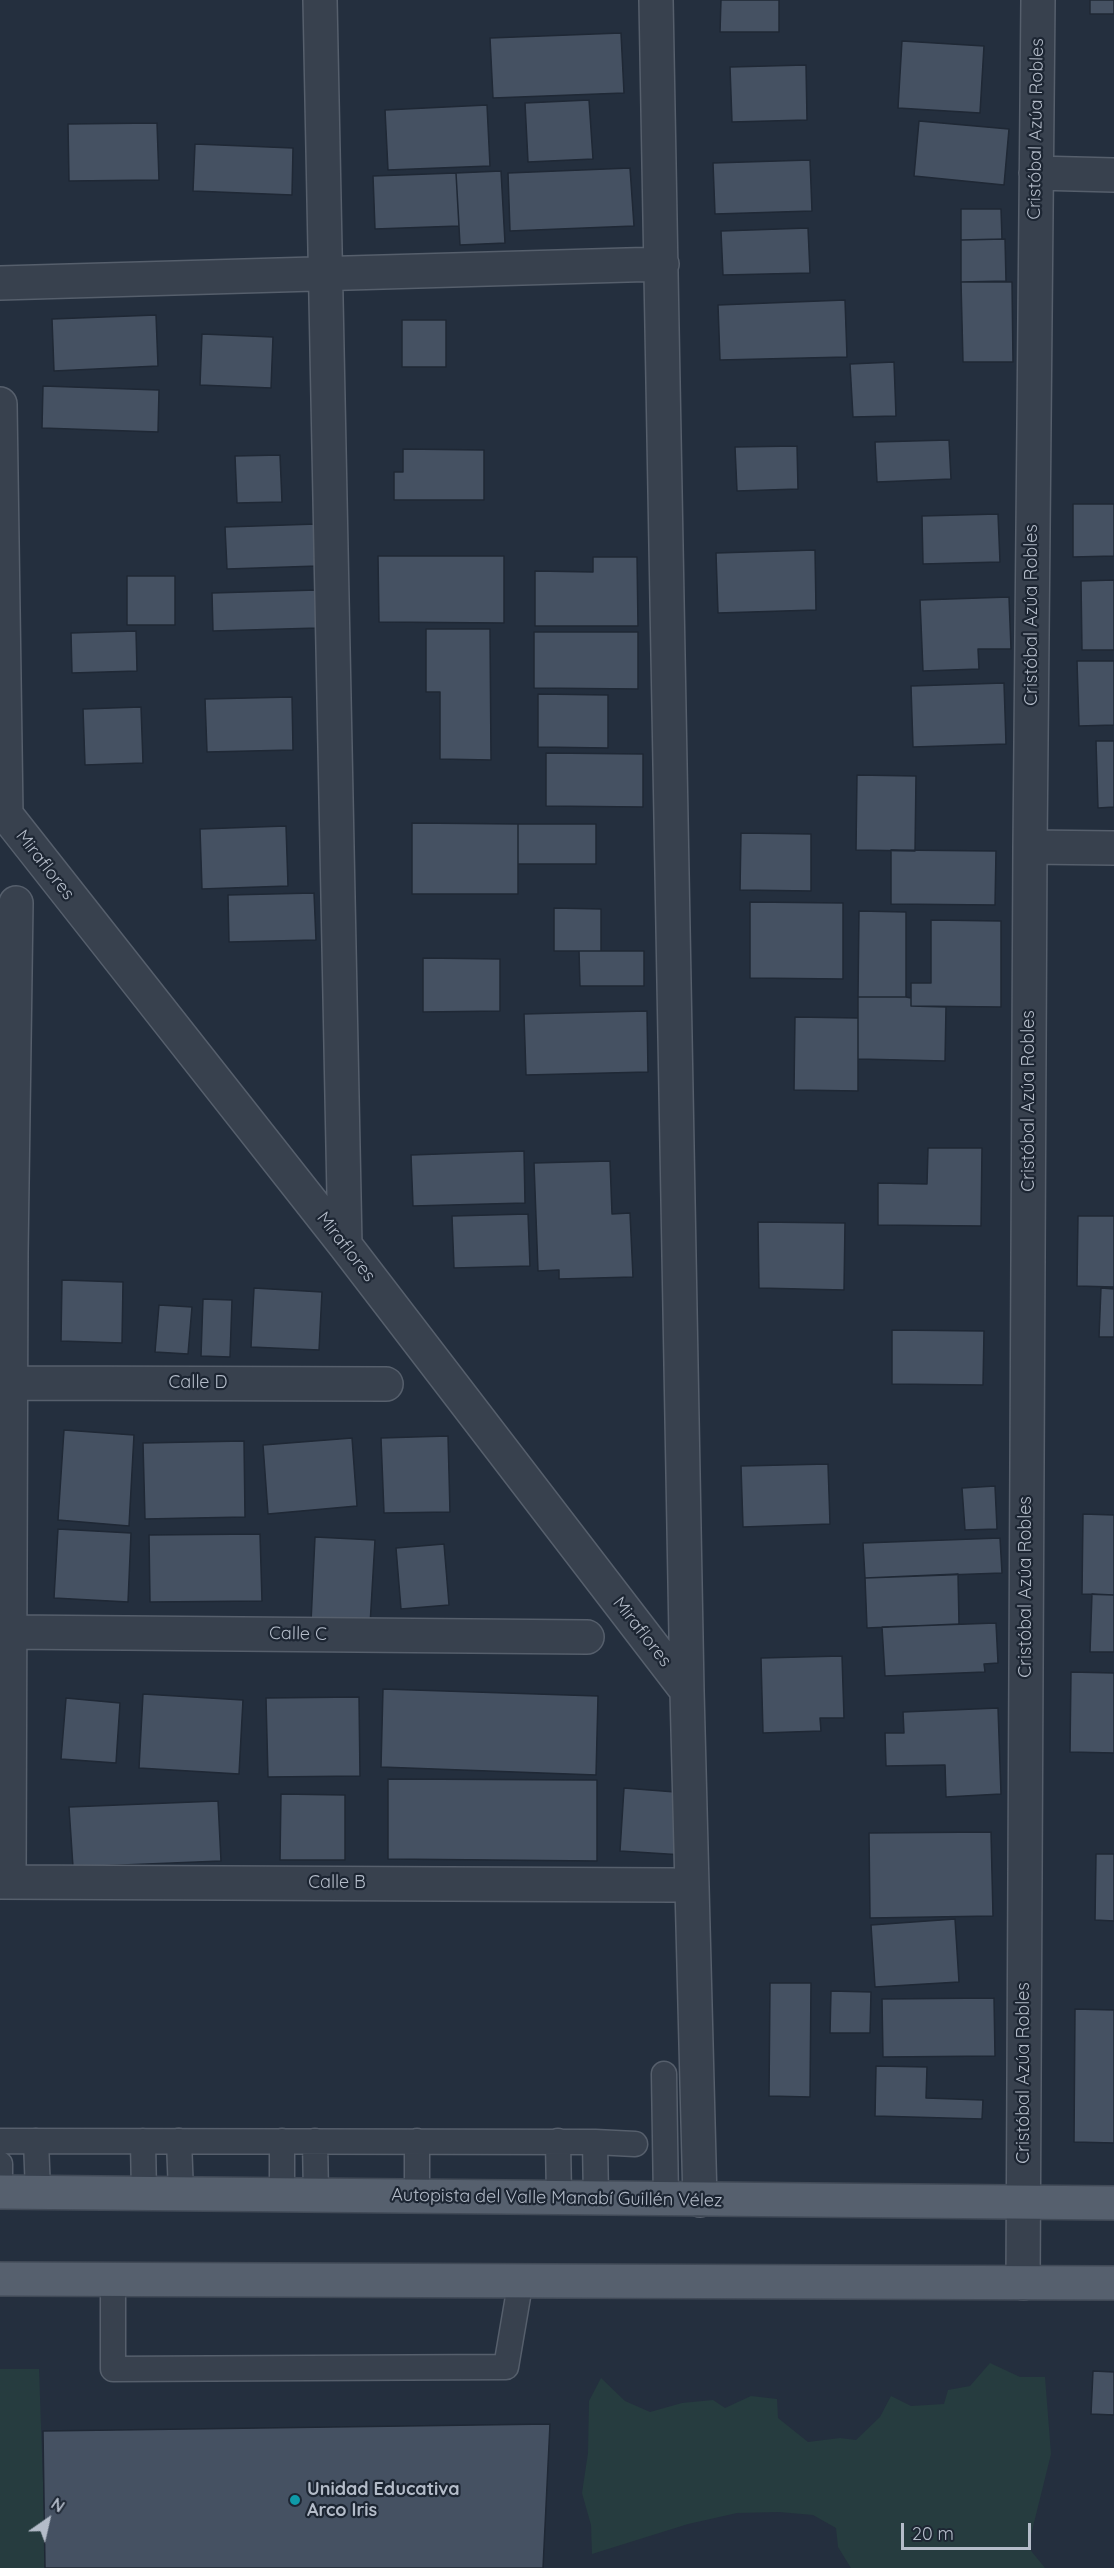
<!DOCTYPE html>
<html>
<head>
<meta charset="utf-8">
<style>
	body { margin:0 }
	#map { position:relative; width:1114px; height:2568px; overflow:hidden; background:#242f3e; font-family:Quicksand,sans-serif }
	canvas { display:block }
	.north { position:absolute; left:18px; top:2490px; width:60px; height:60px; -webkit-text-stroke:4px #1d2633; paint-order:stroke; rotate:34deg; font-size:16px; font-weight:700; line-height:24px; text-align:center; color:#b4bcc9 }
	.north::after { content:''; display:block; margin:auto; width:21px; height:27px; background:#b4bcc9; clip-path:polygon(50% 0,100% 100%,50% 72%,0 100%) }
	.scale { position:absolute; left:901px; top:2523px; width:130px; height:27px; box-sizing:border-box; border:3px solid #b4bcc9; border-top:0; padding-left:8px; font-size:18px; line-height:21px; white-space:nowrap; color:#b4bcc9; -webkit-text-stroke:4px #1d2633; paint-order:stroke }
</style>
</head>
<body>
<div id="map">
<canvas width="1114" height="2568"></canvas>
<div class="north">N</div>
<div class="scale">20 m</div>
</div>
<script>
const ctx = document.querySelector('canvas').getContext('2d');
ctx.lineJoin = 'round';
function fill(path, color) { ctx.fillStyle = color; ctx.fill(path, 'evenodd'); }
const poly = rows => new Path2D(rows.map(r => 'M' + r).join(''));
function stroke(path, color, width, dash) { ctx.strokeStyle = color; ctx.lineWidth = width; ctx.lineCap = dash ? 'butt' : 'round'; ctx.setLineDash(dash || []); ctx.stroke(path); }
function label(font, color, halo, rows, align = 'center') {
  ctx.font = font + ' Quicksand,sans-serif'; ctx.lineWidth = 4.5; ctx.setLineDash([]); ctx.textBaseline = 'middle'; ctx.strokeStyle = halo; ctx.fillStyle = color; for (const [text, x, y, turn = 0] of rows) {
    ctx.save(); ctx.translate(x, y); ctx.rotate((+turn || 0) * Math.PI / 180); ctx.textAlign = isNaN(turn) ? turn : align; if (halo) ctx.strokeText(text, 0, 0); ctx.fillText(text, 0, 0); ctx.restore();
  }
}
fill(poly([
	[990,2363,1020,2377,1045,2377,1051,2454,1028,2547,1045,2568,851,2568,838,2547,836,2528,813,2515,779,2512,737,2513,688,2524,592,2554,591,2525,582,2493,588,2453,589,2401,601,2378,625,2401,650,2412,682,2403,713,2400,725,2408,751,2396,777,2399,778,2418,808,2442,840,2438,856,2440,880,2417,891,2396,911,2406,944,2404,948,2390,970,2386],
	[0,2369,39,2369,46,2568,0,2568]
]), '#263c3f');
const building = poly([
	[721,0,779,0,779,32,720,32,721,0],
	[1090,0,1114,0,1114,14,1090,14,1090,0],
	[621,33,624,93,493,98,490,38,621,33],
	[902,41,984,46,980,113,898,108,902,41],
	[806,65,807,120,732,122,730,67,806,65],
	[589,100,593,159,528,162,525,103,589,100],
	[487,105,490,166,388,170,385,110,487,105],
	[919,121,1009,129,1004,185,914,176,919,121],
	[157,123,159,180,69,181,68,124,157,123],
	[195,144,293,148,292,195,193,191,195,144],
	[810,160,812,211,715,214,713,163,810,160],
	[630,168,634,226,510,231,508,173,630,168],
	[501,171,505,243,460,245,456,173,501,171],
	[456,173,459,226,375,229,373,176,456,173],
	[961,209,1001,209,1002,239,961,240,961,209],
	[808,228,810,273,723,275,721,231,808,228],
	[1005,239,1006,281,961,282,961,240,1005,239],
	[961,282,1012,282,1013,362,963,362,961,282],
	[845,300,847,357,720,360,718,305,845,300],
	[156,315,158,366,54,371,52,319,156,315],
	[402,320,446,320,446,367,402,367,402,320],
	[202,334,273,337,271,388,200,385,202,334],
	[894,362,896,416,853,417,850,364,894,362],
	[43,386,159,390,158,432,42,428,43,386],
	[949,440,951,479,877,482,875,442,949,440],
	[797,446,798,489,737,491,735,447,797,446],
	[403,449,484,450,484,500,394,500,394,472,403,472,403,449],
	[280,455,282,502,237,503,235,456,280,455],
	[1073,504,1114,504,1114,556,1073,557,1073,504],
	[998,514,1000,562,923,564,922,516,998,514],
	[317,524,318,566,227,569,225,527,317,524],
	[815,550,816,610,718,613,716,553,815,550],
	[378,556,504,556,504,623,379,622,378,556],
	[593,557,637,557,638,626,535,626,535,571,593,572,593,557],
	[127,576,175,576,175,625,127,625,127,576],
	[1114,580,1114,650,1082,650,1081,581,1114,580],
	[317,590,318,628,213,631,212,593,317,590],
	[1009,597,1011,649,978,649,979,669,923,671,920,600,1009,597],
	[426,629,490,629,491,760,440,759,440,692,426,692,426,629],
	[136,631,137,671,72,673,71,633,136,631],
	[534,632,638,632,638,689,534,688,534,632],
	[1077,661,1114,661,1114,725,1079,726,1077,661],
	[1004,683,1006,744,913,747,911,686,1004,683],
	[538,694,608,695,608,748,538,747,538,694],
	[292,697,293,750,207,752,205,699,292,697],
	[141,707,143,763,85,765,83,709,141,707],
	[1096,741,1114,741,1114,807,1098,808,1096,741],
	[546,753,643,754,643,807,546,806,546,753],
	[857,775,916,776,915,851,856,850,857,775],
	[412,823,518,824,518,894,412,894,412,823],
	[518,824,596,824,596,864,518,864,518,824],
	[286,826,288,886,202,889,200,829,286,826],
	[741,833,811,834,811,891,740,890,741,833],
	[891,850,996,851,995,905,891,904,891,850],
	[314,893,316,940,229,942,228,895,314,893],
	[750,902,843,903,843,979,750,978,750,902],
	[554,908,601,909,601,951,554,951,554,908],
	[859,911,906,912,906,997,858,997,859,911],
	[931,920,1001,921,1001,1007,911,1006,911,983,931,983,931,920],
	[579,951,644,951,644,986,580,986,579,951],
	[423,958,500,959,500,1011,423,1012,423,958],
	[858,997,906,997,911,998,911,1006,946,1007,945,1061,858,1059,858,997],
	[647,1011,648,1072,526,1075,524,1014,647,1011],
	[795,1017,858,1018,858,1091,794,1090,795,1017],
	[928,1148,982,1148,981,1226,878,1225,878,1183,927,1184,928,1148],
	[524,1151,525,1203,413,1206,411,1155,524,1151],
	[610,1161,612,1214,630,1213,633,1277,559,1279,559,1270,538,1271,534,1163,610,1161],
	[528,1214,530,1266,454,1268,452,1216,528,1214],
	[1078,1216,1114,1216,1114,1287,1077,1286,1078,1216],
	[758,1222,845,1223,844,1290,759,1288,758,1222],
	[62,1280,123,1282,122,1343,61,1341,62,1280],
	[254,1288,322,1292,319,1350,251,1347,254,1288],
	[1101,1288,1114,1289,1114,1337,1099,1337,1101,1288],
	[203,1299,232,1300,230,1357,201,1356,203,1299],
	[159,1305,192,1307,188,1354,155,1352,159,1305],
	[892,1330,984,1331,983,1385,892,1384,892,1330],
	[64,1430,134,1435,129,1526,58,1520,64,1430],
	[448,1436,450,1512,384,1513,381,1438,448,1436],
	[352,1438,357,1506,268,1514,263,1445,352,1438],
	[244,1441,245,1517,145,1519,143,1443,244,1441],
	[828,1464,830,1524,743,1527,741,1466,828,1464],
	[995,1486,997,1529,965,1530,962,1488,995,1486],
	[1083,1514,1114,1515,1114,1595,1082,1594,1083,1514],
	[58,1529,131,1533,128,1602,54,1598,58,1529],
	[260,1534,262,1601,150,1602,149,1535,260,1534],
	[315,1537,375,1540,370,1625,311,1622,315,1537],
	[1000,1538,1002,1573,865,1578,863,1543,1000,1538],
	[444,1544,449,1605,401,1609,396,1548,444,1544],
	[958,1574,959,1624,867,1628,865,1578,958,1574],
	[1092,1594,1114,1595,1114,1652,1090,1652,1092,1594],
	[996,1623,998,1663,984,1664,985,1672,885,1676,882,1627,996,1623],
	[842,1656,844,1718,820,1718,821,1731,763,1733,761,1658,842,1656],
	[1071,1672,1114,1673,1114,1753,1070,1752,1071,1672],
	[383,1689,598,1696,596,1775,381,1767,383,1689],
	[143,1694,243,1700,239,1774,139,1768,143,1694],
	[359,1697,360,1776,268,1777,266,1698,359,1697],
	[66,1698,120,1703,116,1763,61,1759,66,1698],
	[998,1708,1001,1794,946,1797,945,1765,886,1766,885,1733,904,1733,903,1712,998,1708],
	[388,1779,597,1780,597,1861,388,1859,388,1779],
	[624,1788,688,1793,683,1855,620,1851,624,1788],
	[281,1794,345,1795,345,1860,280,1860,281,1794],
	[218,1801,221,1861,73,1867,69,1807,218,1801],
	[991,1832,993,1916,870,1918,869,1833,991,1832],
	[1096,1854,1114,1854,1114,1921,1095,1920,1096,1854],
	[955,1919,959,1982,875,1987,871,1925,955,1919],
	[770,1983,811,1983,810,2097,769,2096,770,1983],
	[831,1991,871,1992,870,2033,830,2033,831,1991],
	[994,1998,995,2056,883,2057,882,1999,994,1998],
	[1075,2009,1114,2010,1114,2143,1074,2142,1075,2009],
	[876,2066,927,2067,926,2098,983,2100,982,2119,875,2116,876,2066],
	[1093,2371,1114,2372,1114,2415,1091,2414,1093,2371],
	[550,2424,543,2568,45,2568,43,2431,550,2424]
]);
fill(building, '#455162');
stroke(building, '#1f2835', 1.5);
const lane = poly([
	[664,2074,666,2200],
	[0,2141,595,2142,635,2144],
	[36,2141,38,2192],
	[143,2141,144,2194],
	[179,2141,181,2193],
	[282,2141,282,2194],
	[315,2141,316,2194],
	[417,2141,417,2195],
	[558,2141,559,2197],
	[595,2142,596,2198],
	[0,2164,0,2192],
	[113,2279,113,2369,506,2367,521,2279]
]);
const street = poly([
	[320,0,345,1245],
	[656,0,687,1691,700,2200],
	[1036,173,1114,175],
	[0,283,662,264],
	[0,404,6,815],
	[0,807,345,1245,687,1691],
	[1030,847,1114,848],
	[11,1383,386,1384],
	[10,1632,587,1637],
	[0,1882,673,1885],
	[9,1882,11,1254,16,903],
	[1023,2283,1030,847,1038,0]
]);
const primary = poly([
	[0,2192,1114,2203],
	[0,2279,1114,2283]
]);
stroke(lane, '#565f6c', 27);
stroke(street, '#565f6c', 36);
stroke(primary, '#414a57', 36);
stroke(lane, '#38414e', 24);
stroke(street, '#38414e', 33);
stroke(primary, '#56606e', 33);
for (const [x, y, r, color] of [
	[295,2500,6,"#0f9aa8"]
]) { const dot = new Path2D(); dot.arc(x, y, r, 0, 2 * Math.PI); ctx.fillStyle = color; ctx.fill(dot); stroke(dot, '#1d2633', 2); }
label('18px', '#b4bcc9', '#1d2633', [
	["Cristóbal Azúa Robles",1036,129,-89],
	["Cristóbal Azúa Robles",1032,615,-90],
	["Miraflores",45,865,52],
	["Cristóbal Azúa Robles",1029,1101,-90],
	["Miraflores",346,1247,52],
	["Calle D",198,1383],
	["Cristóbal Azúa Robles",1026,1587,-90],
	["Miraflores",642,1632,52],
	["Calle C",298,1634,1],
	["Calle B",337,1883],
	["Cristóbal Azúa Robles",1024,2073,-90],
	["Autopista del Valle Manabí Guillén Vélez",557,2198,1]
]);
label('bold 18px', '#b4bcc9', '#1d2633', [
	["Unidad Educativa",307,2490],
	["Arco Iris",307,2511]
], 'left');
</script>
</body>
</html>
